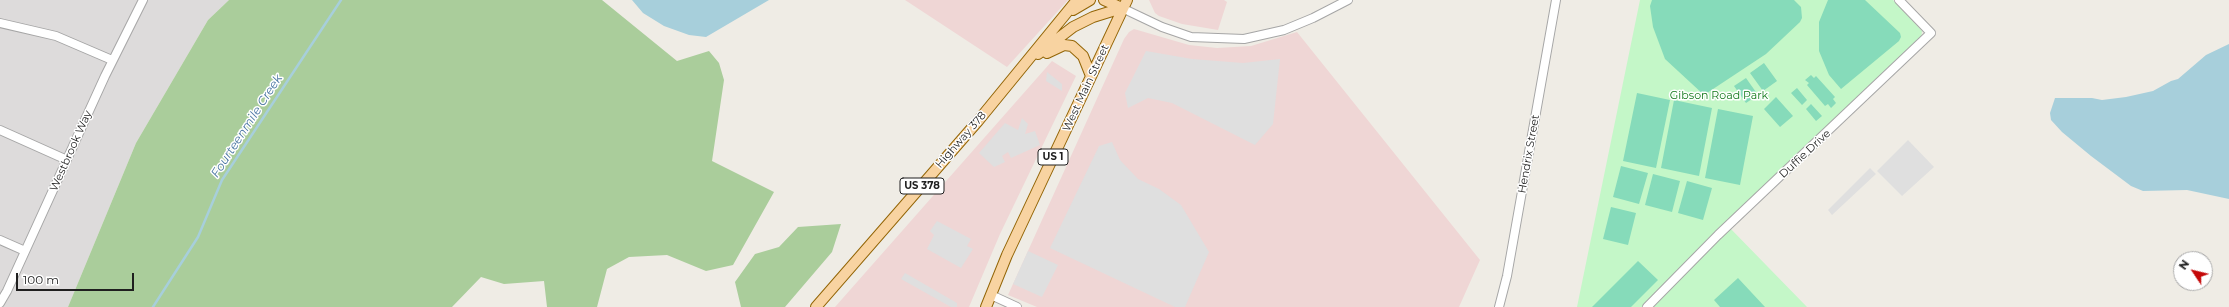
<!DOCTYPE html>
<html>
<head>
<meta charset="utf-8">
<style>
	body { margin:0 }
	#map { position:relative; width:2229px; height:307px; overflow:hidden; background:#efece5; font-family:Montserrat,sans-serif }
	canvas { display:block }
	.north { position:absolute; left:2173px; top:251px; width:40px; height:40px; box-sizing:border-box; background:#fff; border:1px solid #a5a5a5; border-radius:50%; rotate:305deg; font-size:11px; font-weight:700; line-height:16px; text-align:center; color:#1f1f1f }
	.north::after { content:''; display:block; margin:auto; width:14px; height:18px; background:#c50808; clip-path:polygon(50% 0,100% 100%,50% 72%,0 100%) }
	.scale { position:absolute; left:16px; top:273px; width:118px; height:18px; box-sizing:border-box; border:2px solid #1f1f1f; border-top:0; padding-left:5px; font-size:12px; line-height:14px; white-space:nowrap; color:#1f1f1f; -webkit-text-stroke:3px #fff; paint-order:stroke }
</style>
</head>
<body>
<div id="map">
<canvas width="2229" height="307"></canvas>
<div class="north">N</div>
<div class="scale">100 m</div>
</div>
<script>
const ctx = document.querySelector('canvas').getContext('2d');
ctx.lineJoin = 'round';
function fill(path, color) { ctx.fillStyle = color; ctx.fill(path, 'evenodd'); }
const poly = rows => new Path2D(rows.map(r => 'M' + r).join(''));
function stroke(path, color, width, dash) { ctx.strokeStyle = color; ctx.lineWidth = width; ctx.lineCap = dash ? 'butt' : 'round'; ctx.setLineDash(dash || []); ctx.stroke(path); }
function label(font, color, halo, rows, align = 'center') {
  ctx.font = font + ' Montserrat,sans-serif'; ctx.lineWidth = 3; ctx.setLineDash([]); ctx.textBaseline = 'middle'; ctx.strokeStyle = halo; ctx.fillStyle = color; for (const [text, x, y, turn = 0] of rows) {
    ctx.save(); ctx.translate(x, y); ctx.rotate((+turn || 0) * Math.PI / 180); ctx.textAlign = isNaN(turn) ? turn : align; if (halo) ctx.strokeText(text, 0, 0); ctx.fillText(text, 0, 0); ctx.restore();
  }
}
fill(poly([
	[0,0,229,0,208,20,136,143,68,307,0,307]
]), '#dddbdb');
fill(poly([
	[905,0,1068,0,1007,67],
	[1149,0,1224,0,1227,2,1218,30,1182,24,1159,16,1155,13],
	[1134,29,1189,45,1217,48,1251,46,1297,32,1480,260,1459,307,1037,307,1008,295,1124,39,1129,32],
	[1052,61,1076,76,1000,234,969,307,835,307]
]), '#efd6d5');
fill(poly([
	[229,0,602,0,677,61,709,51,719,63,724,80,712,161,774,192,733,265,706,271,667,255,629,257,607,269,597,307,547,307,544,281,504,284,481,277,452,307,68,307,136,143,208,20],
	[841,224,832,252,785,307,741,307,735,282,755,254,779,247,798,227]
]), '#aacd9b');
fill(poly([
	[1640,0,1893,0,1922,31,1921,39,1713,234,1642,307,1577,307],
	[1728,226,1807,307,1653,307]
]), '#c4f7c8');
fill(poly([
	[1652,0,1794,0,1801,7,1802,18,1800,22,1766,54,1704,95,1665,59,1653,27,1650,6],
	[1828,0,1865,0,1900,33,1901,37,1899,41,1841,89,1829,75,1819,51,1819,22],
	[1764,63,1777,81,1763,91,1750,73],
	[1811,75,1814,78,1816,76,1835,97,1833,99,1836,103,1831,108,1828,104,1825,106,1807,85,1809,83,1805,80],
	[1746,78,1758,95,1746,103,1734,86],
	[1797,88,1807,100,1802,105,1791,93],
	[1637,93,1670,100,1656,168,1623,161],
	[1776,97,1793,116,1780,127,1764,109],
	[1674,100,1712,108,1699,176,1661,168],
	[1811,104,1822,116,1816,121,1806,109],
	[1718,109,1753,116,1740,185,1705,178],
	[1621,166,1648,173,1639,204,1613,197],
	[1653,174,1680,181,1672,212,1645,205],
	[1687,181,1712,188,1703,220,1678,213],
	[1611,207,1636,213,1628,245,1603,239],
	[1638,261,1658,280,1631,307,1592,307],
	[1738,278,1765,307,1720,307,1714,300]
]), '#86dbba');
fill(poly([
	[1146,51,1192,59,1243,63,1280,59,1273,124,1255,145,1172,103,1148,98,1128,108,1125,93],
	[1047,72,1062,84,1062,91,1046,81],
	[1022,118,1028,124,1025,134,1035,131,1040,145,1011,158,1008,152,1002,156,1005,162,994,167,979,153,1005,123,1018,130],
	[1908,140,1934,167,1902,196,1877,171],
	[1112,142,1120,160,1138,179,1159,189,1181,205,1209,252,1185,307,1175,307,1050,248,1099,146],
	[1870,168,1876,174,1832,215,1828,210],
	[937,221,971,239,967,246,973,249,961,268,927,249,934,235,930,231],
	[1028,251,1058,265,1042,297,1013,284],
	[905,273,957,303,957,307,951,307,901,279]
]), '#dfdfdf');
fill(poly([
	[632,0,769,0,706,37,689,35,664,26,643,13],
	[2229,44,2229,199,2187,190,2143,191,2131,186,2091,156,2062,132,2051,120,2050,113,2055,98,2092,98,2102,100,2126,97,2153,91,2171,81,2178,79,2206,55]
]), '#a7cfdb');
stroke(poly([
	[153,307,198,237,222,180,341,0]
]), '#a7cfdb', 2.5);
const minor = poly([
	[1122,8,1162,27,1191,37,1244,39,1284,30,1313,18,1348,0],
	[0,23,56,36,112,60],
	[0,130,67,160],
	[0,240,25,251],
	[991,295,1017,307],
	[0,303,7,291,105,76,143,0],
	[1499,307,1507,276,1556,0],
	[1647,307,1718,235,1931,33,1899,0]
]);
const major = poly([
	[1104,0,1122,8],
	[1073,10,1090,0],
	[1047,53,1064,45,1072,46,1083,56,1091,76],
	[1038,54,1073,27,1093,17,1122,8],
	[816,307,978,121,1077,0],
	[986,307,1007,255,1127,0]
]);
stroke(minor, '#a6a6a6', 10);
stroke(major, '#936506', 12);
stroke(minor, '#fff', 8);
stroke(major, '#f8d3a1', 10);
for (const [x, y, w] of [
	[1053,157,30],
	[922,186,44]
]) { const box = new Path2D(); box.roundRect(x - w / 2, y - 8, w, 16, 3); ctx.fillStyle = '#fff'; ctx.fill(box); stroke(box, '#1f1f1f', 1); }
label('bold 10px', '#1f1f1f', null, [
	["US 1",1053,157],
	["US 378",922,186]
]);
label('11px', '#1f1f1f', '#fff', [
	["West Main Street",1086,88,-65],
	["Highway 378",961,140,-49],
	["Westbrook Way",71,151,-66],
	["Hendrix Street",1529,154,-80],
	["Duffie Drive",1805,154,-43]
]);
label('11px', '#107919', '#fff', [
	["Gibson Road Park",1719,96]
]);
label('italic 12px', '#4b77a3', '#fff', [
	["Fourteenmile Creek",247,126,-57]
]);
</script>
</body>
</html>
